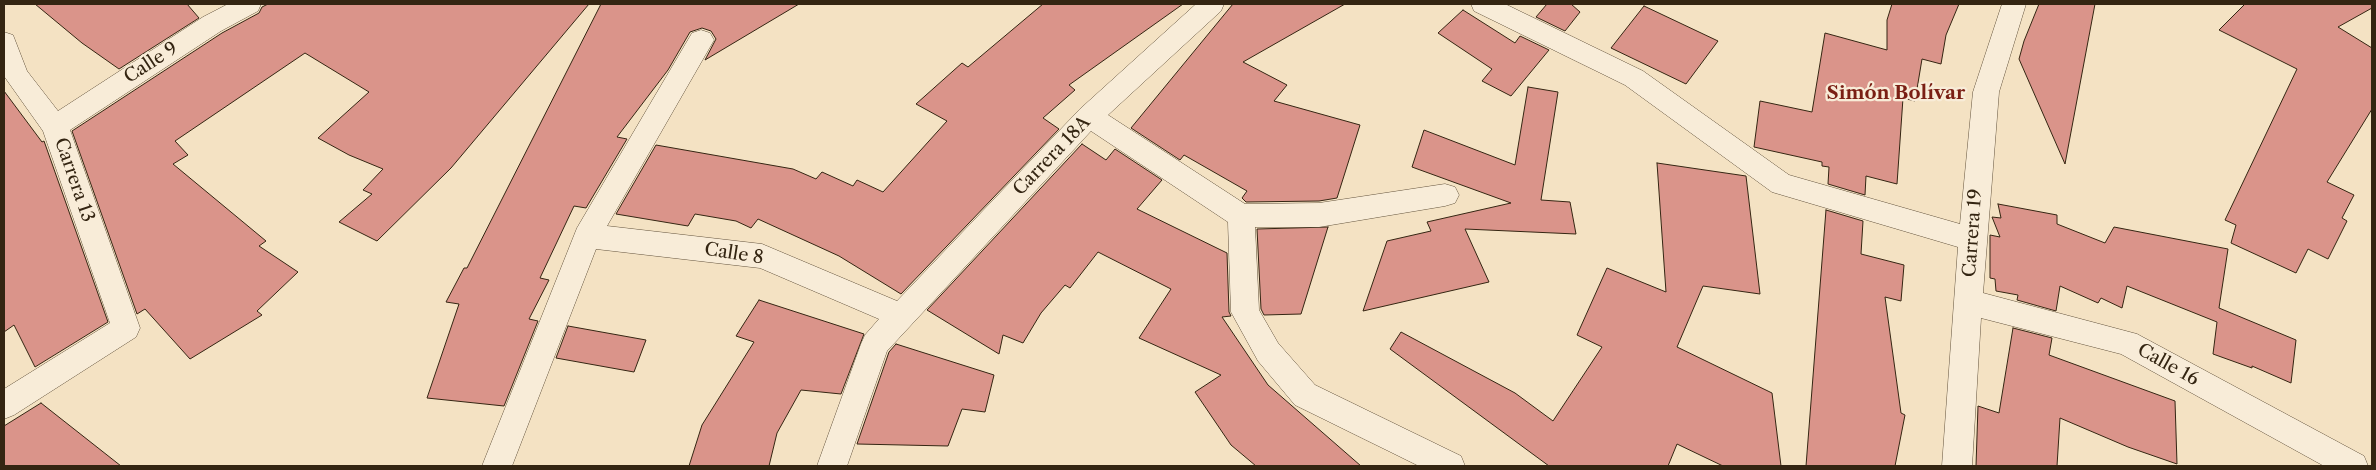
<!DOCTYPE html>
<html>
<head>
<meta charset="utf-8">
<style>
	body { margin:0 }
	#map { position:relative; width:2376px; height:470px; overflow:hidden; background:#f4e2c3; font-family:"Libre Caslon Text",serif }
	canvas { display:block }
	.frame { position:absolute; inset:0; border:5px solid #342512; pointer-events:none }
</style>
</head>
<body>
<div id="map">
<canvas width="2376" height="470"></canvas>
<div class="frame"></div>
</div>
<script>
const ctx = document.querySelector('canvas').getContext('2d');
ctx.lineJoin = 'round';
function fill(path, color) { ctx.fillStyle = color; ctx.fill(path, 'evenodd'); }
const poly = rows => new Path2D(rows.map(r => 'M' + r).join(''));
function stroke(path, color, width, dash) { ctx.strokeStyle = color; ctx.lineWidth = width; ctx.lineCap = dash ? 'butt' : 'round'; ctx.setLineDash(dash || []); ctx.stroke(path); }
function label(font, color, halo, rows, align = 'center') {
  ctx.font = font + ' "Libre Caslon Text",serif'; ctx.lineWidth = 4.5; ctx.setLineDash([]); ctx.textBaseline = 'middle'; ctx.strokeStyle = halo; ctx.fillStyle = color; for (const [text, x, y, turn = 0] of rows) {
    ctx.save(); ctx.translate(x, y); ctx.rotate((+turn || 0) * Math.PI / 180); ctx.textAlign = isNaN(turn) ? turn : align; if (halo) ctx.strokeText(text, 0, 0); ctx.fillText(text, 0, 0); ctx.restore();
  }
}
const building = poly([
	[35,4,187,4,199,18,119,69,82,43,35,4],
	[268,4,589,4,451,168,377,241,339,222,372,194,363,190,383,169,349,155,318,138,369,92,305,53,175,141,188,155,173,164,266,241,259,246,298,272,257,311,262,315,190,359,145,309,137,314,72,131,222,33,259,13,262,7,268,4],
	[601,4,799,4,705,60,716,39,711,31,702,28,690,32,668,70,617,137,627,139,586,208,574,206,540,278,549,280,529,319,538,321,504,406,427,398,459,304,446,302,464,268,467,268,601,4],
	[1043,4,1183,4,1069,85,1075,90,1043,118,1059,129,901,294,839,256,758,219,751,228,736,221,695,214,688,226,616,214,656,145,793,169,816,179,822,172,853,186,857,180,883,192,947,121,916,104,962,63,968,67,1043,4],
	[1233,4,1345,4,1243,62,1287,85,1274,101,1360,125,1337,198,1319,201,1246,202,1242,198,1247,191,1184,155,1180,160,1131,128,1233,4],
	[1547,4,1571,4,1580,12,1565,31,1536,17,1547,4],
	[1892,4,1959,4,1946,35,1941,64,1922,59,1915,101,1903,98,1897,184,1866,176,1865,195,1828,184,1829,167,1822,166,1822,162,1754,147,1760,101,1812,112,1825,33,1887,50,1887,20,1892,4],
	[2039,4,2095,4,2065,164,2019,59,2024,41,2039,4],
	[2245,4,2372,4,2372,8,2338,27,2372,48,2372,109,2327,182,2354,195,2342,218,2347,221,2328,259,2308,249,2296,273,2231,243,2236,225,2225,220,2297,69,2219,30,2245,4],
	[1644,6,1718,41,1686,84,1611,48,1644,6],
	[1463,10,1515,43,1520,36,1549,50,1511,96,1482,81,1492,69,1438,33,1463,10],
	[1528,87,1558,92,1541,200,1570,202,1576,234,1465,229,1489,282,1363,311,1387,241,1431,231,1427,222,1511,203,1412,167,1424,130,1515,165,1528,87],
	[4,91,42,142,44,141,108,322,35,367,14,325,4,332,4,91],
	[1082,144,1106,160,1115,149,1162,180,1137,209,1227,253,1229,312,1231,316,1222,317,1268,385,1361,466,1256,466,1231,445,1195,392,1221,375,1139,338,1171,289,1098,252,1070,288,1065,285,1041,313,1023,343,1003,335,999,354,927,310,1082,144],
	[1657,163,1746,176,1760,294,1703,286,1677,347,1772,393,1781,466,1723,466,1677,444,1668,466,1549,466,1390,349,1401,332,1515,393,1553,421,1602,347,1577,335,1607,268,1666,292,1657,163],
	[1998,204,2057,215,2057,224,2105,243,2114,227,2228,249,2219,308,2296,340,2291,383,2252,366,2252,368,2213,354,2217,322,2127,286,2122,308,2101,298,2098,303,2060,286,2056,311,2017,300,2018,295,1996,291,1995,279,1990,278,1990,235,2000,237,1992,217,2001,218,1998,204],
	[1826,210,1863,221,1861,254,1904,265,1901,301,1885,297,1901,413,1905,415,1895,466,1806,466,1826,210],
	[1328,227,1301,314,1264,315,1261,309,1257,229,1328,227],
	[759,300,864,334,841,394,801,390,777,433,769,466,689,466,702,425,754,342,736,336,759,300],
	[568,326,646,340,634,372,556,358,568,326],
	[2013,328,2052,338,2049,355,2175,401,2177,464,2128,447,2060,418,2057,466,1976,466,1978,406,1999,413,2013,328],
	[896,344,994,375,985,412,962,409,948,446,857,444,889,352,896,344],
	[41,403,121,466,4,466,4,426,41,403]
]);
fill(building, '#da948a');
stroke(building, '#342512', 1);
const street = poly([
	[228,4,261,4,258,11,221,31,70,130,140,328,136,337,14,415,4,419,4,389,110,323,43,131,4,76,4,32,13,35,27,71,58,111,203,17,228,4],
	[1196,4,1224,4,1221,11,1108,115,1245,204,1319,203,1445,184,1455,187,1459,195,1455,203,1445,206,1319,227,1255,227,1259,310,1278,343,1315,385,1461,456,1465,466,1419,466,1295,405,1258,361,1231,312,1228,222,1091,131,887,351,847,466,817,466,861,344,865,335,879,319,760,268,596,249,512,466,482,466,577,228,692,33,701,30,710,33,714,40,607,226,762,244,897,301,1080,109,1196,4],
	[1471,4,1505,4,1643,71,1789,175,1960,224,1973,92,2002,4,2026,4,1999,92,1983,293,2137,334,2364,456,2368,466,2324,466,2121,354,1981,318,1972,466,1942,466,1958,247,1772,192,1625,85,1474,11,1471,4]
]);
stroke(street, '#64543e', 1);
fill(street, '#f8ecd8');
label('18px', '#342512', '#f8ecd8', [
	["Calle 9",151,63,-33],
	["Carrera 18A",1052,156,-46],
	["Carrera 13",74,180,71],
	["Carrera 19",1973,233,-86],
	["Calle 8",734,254,9],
	["Calle 16",2168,365,29]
]);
label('bold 19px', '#7a1f14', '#f8ecd8', [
	["Simón Bolívar",1896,94]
]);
</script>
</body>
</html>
